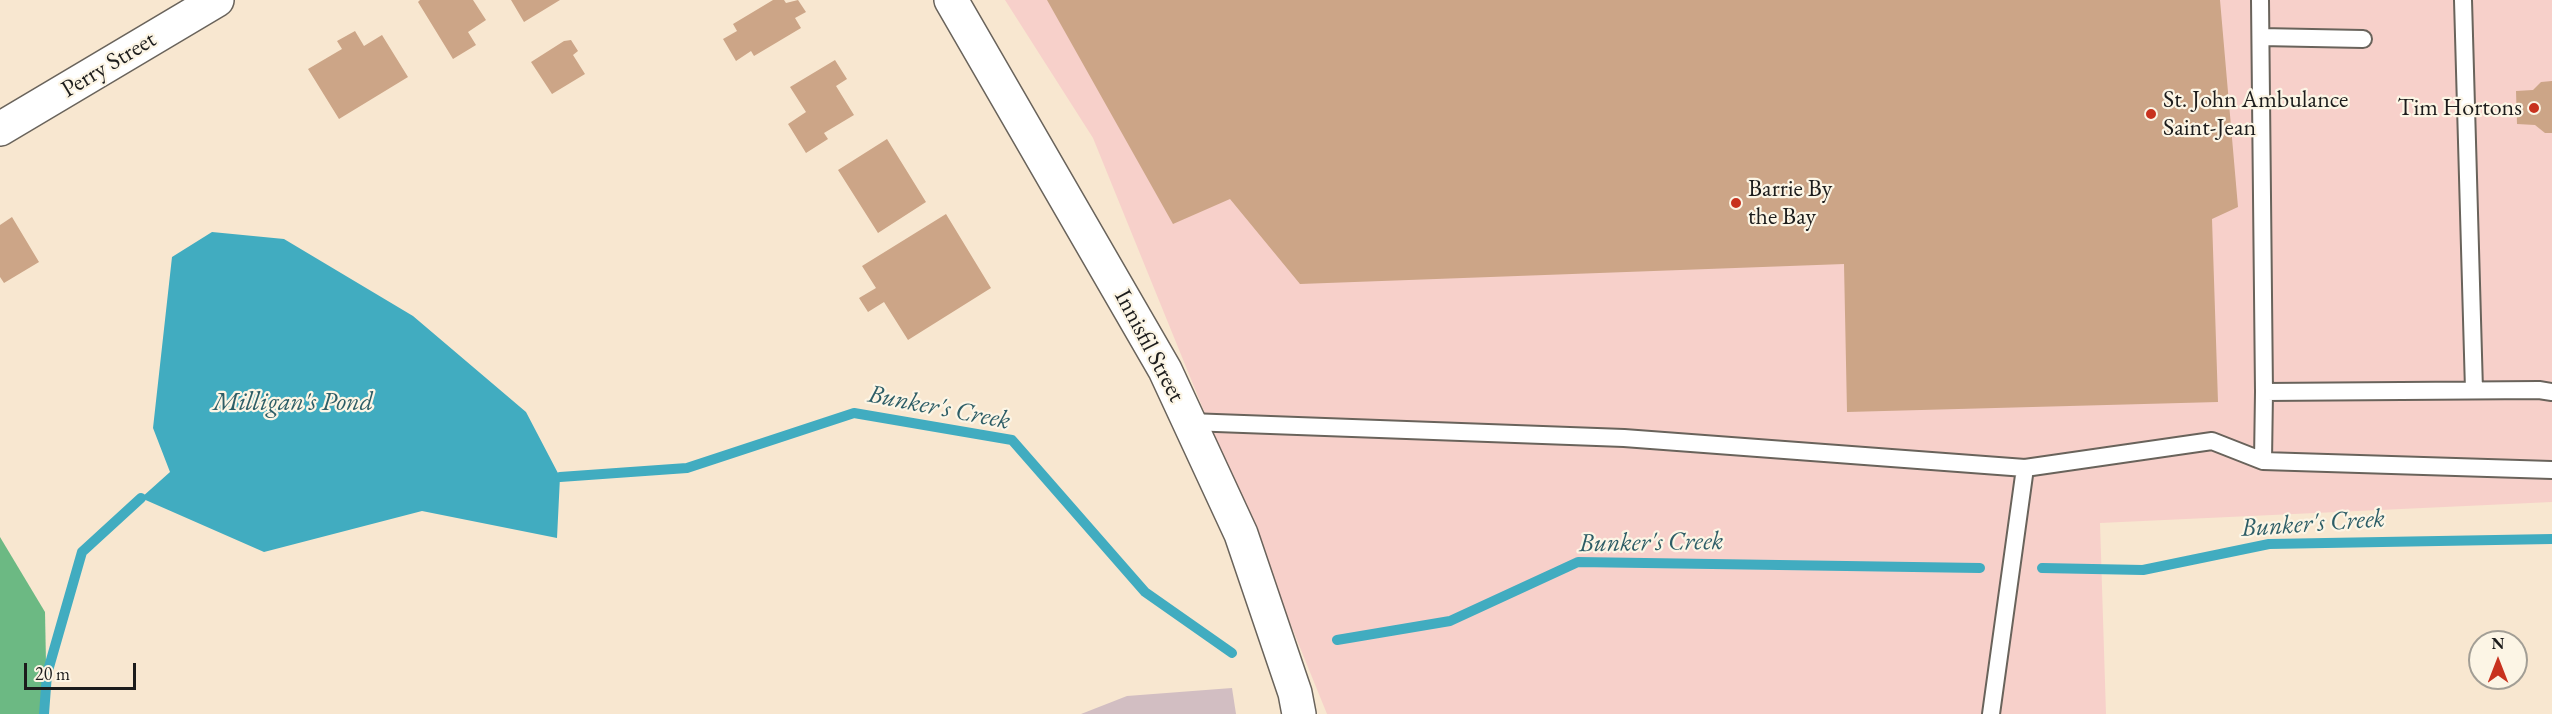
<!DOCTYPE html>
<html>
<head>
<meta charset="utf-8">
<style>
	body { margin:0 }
	#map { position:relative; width:2552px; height:714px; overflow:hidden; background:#f8e7d0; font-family:"EB Garamond",serif }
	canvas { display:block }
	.north { position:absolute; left:2468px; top:630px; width:60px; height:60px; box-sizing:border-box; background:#fcf5e5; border:2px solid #a29e95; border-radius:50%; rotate:0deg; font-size:16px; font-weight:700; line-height:24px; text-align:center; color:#1c1c1c }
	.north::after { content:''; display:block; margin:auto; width:21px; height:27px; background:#c8321e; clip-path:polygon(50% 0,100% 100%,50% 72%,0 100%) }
	.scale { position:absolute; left:24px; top:663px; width:112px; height:27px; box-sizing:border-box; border:3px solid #1c1c1c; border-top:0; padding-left:8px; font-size:18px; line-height:21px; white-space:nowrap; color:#1c1c1c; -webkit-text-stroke:4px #fcf5e5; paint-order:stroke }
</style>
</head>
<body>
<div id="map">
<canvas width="2552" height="714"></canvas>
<div class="north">N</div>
<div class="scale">20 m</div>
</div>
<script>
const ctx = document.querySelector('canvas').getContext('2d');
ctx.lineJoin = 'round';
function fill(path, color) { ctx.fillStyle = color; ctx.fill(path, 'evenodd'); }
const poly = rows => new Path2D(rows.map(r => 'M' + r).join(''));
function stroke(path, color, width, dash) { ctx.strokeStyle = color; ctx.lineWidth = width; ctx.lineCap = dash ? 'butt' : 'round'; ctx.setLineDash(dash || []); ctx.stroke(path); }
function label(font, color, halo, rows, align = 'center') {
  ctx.font = font + ' "EB Garamond",serif'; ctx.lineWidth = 4.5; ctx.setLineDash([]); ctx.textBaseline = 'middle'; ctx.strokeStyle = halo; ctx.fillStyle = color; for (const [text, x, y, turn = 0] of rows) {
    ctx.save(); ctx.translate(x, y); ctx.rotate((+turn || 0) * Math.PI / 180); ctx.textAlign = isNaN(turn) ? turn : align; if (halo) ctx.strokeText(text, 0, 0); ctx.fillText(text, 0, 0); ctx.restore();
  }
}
fill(poly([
	[1005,0,2552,0,2552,502,2100,523,2106,714,1327,714,1093,138]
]), '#f7d0ca');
fill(poly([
	[1232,688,1236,714,1081,714,1127,696]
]), '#d2bec2');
fill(poly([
	[0,537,45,612,47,714,0,714]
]), '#6cb983');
fill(poly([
	[212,232,284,239,413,316,526,412,560,477,557,538,422,511,264,552,141,498,170,472,153,428,172,257]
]), '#41acc0');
stroke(poly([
	[560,477,687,468,854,413,1012,440,1145,592,1232,653],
	[2042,568,2143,570,2269,544,2552,539],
	[1337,640,1450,621,1578,562,1980,568],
	[44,714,47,674,82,552,141,498]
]), '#41acc0', 10);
fill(poly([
	[420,0,473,0,486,20,468,32,476,45,453,59,418,2],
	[511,0,560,0,524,22],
	[773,0,784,0,786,3,798,0,806,12,795,18,801,28,754,56,751,51,736,61,723,39,737,31,733,24],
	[1047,0,2220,0,2238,207,2212,219,2218,402,1847,412,1844,264,1300,284,1230,199,1173,224],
	[355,31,364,46,382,35,408,77,339,119,308,69,342,49,337,41],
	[571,40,578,51,573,55,585,74,552,94,531,62,564,41],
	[835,60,847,79,836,86,854,115,824,133,828,139,806,153,788,124,806,112,790,87],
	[2552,81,2552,133,2545,133,2535,125,2517,124,2516,91,2533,90,2541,82],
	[887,139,926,202,878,233,838,170],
	[946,214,991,288,908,340,884,302,868,312,859,298,876,288,862,266],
	[12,217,39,262,4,283,0,277,0,225]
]), '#cca587');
const lane = poly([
	[2260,0,2264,392],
	[2463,0,2474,390],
	[2261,37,2363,39],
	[1189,422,1624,438,2025,468],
	[2263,461,2552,470],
	[1991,714,2025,468,2212,441,2263,461,2264,392,2539,390,2552,392]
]);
const street = poly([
	[951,0,1165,370,1241,534,1295,693,1299,714],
	[0,129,217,0]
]);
stroke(lane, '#69635b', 20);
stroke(street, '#69635b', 36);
stroke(lane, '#fff', 16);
stroke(street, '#fff', 33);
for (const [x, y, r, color] of [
	[2534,108,6,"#c8321e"],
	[2151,114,6,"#c8321e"],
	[1736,203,6,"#c8321e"]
]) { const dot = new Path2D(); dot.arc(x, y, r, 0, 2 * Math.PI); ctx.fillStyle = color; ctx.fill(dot); stroke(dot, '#fcf5e5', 2); }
label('24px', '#1c1c1c', '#fcf5e5', [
	["Perry Street",109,65,-31],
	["Innisfil Street",1149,346,62]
]);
label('24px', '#1c1c1c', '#fcf5e5', [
	["St. John Ambulance",2163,100],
	["Saint-Jean",2163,128],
	["Tim Hortons",2522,108,"right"],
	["Barrie By",1748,189],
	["the Bay",1748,217]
], 'left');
label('italic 26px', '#2d5d66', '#fcf5e5', [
	["Milligan's Pond",293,403],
	["Bunker's Creek",939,408,11],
	["Bunker's Creek",2313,524,-4],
	["Bunker's Creek",1651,543,-1]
]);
</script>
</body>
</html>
